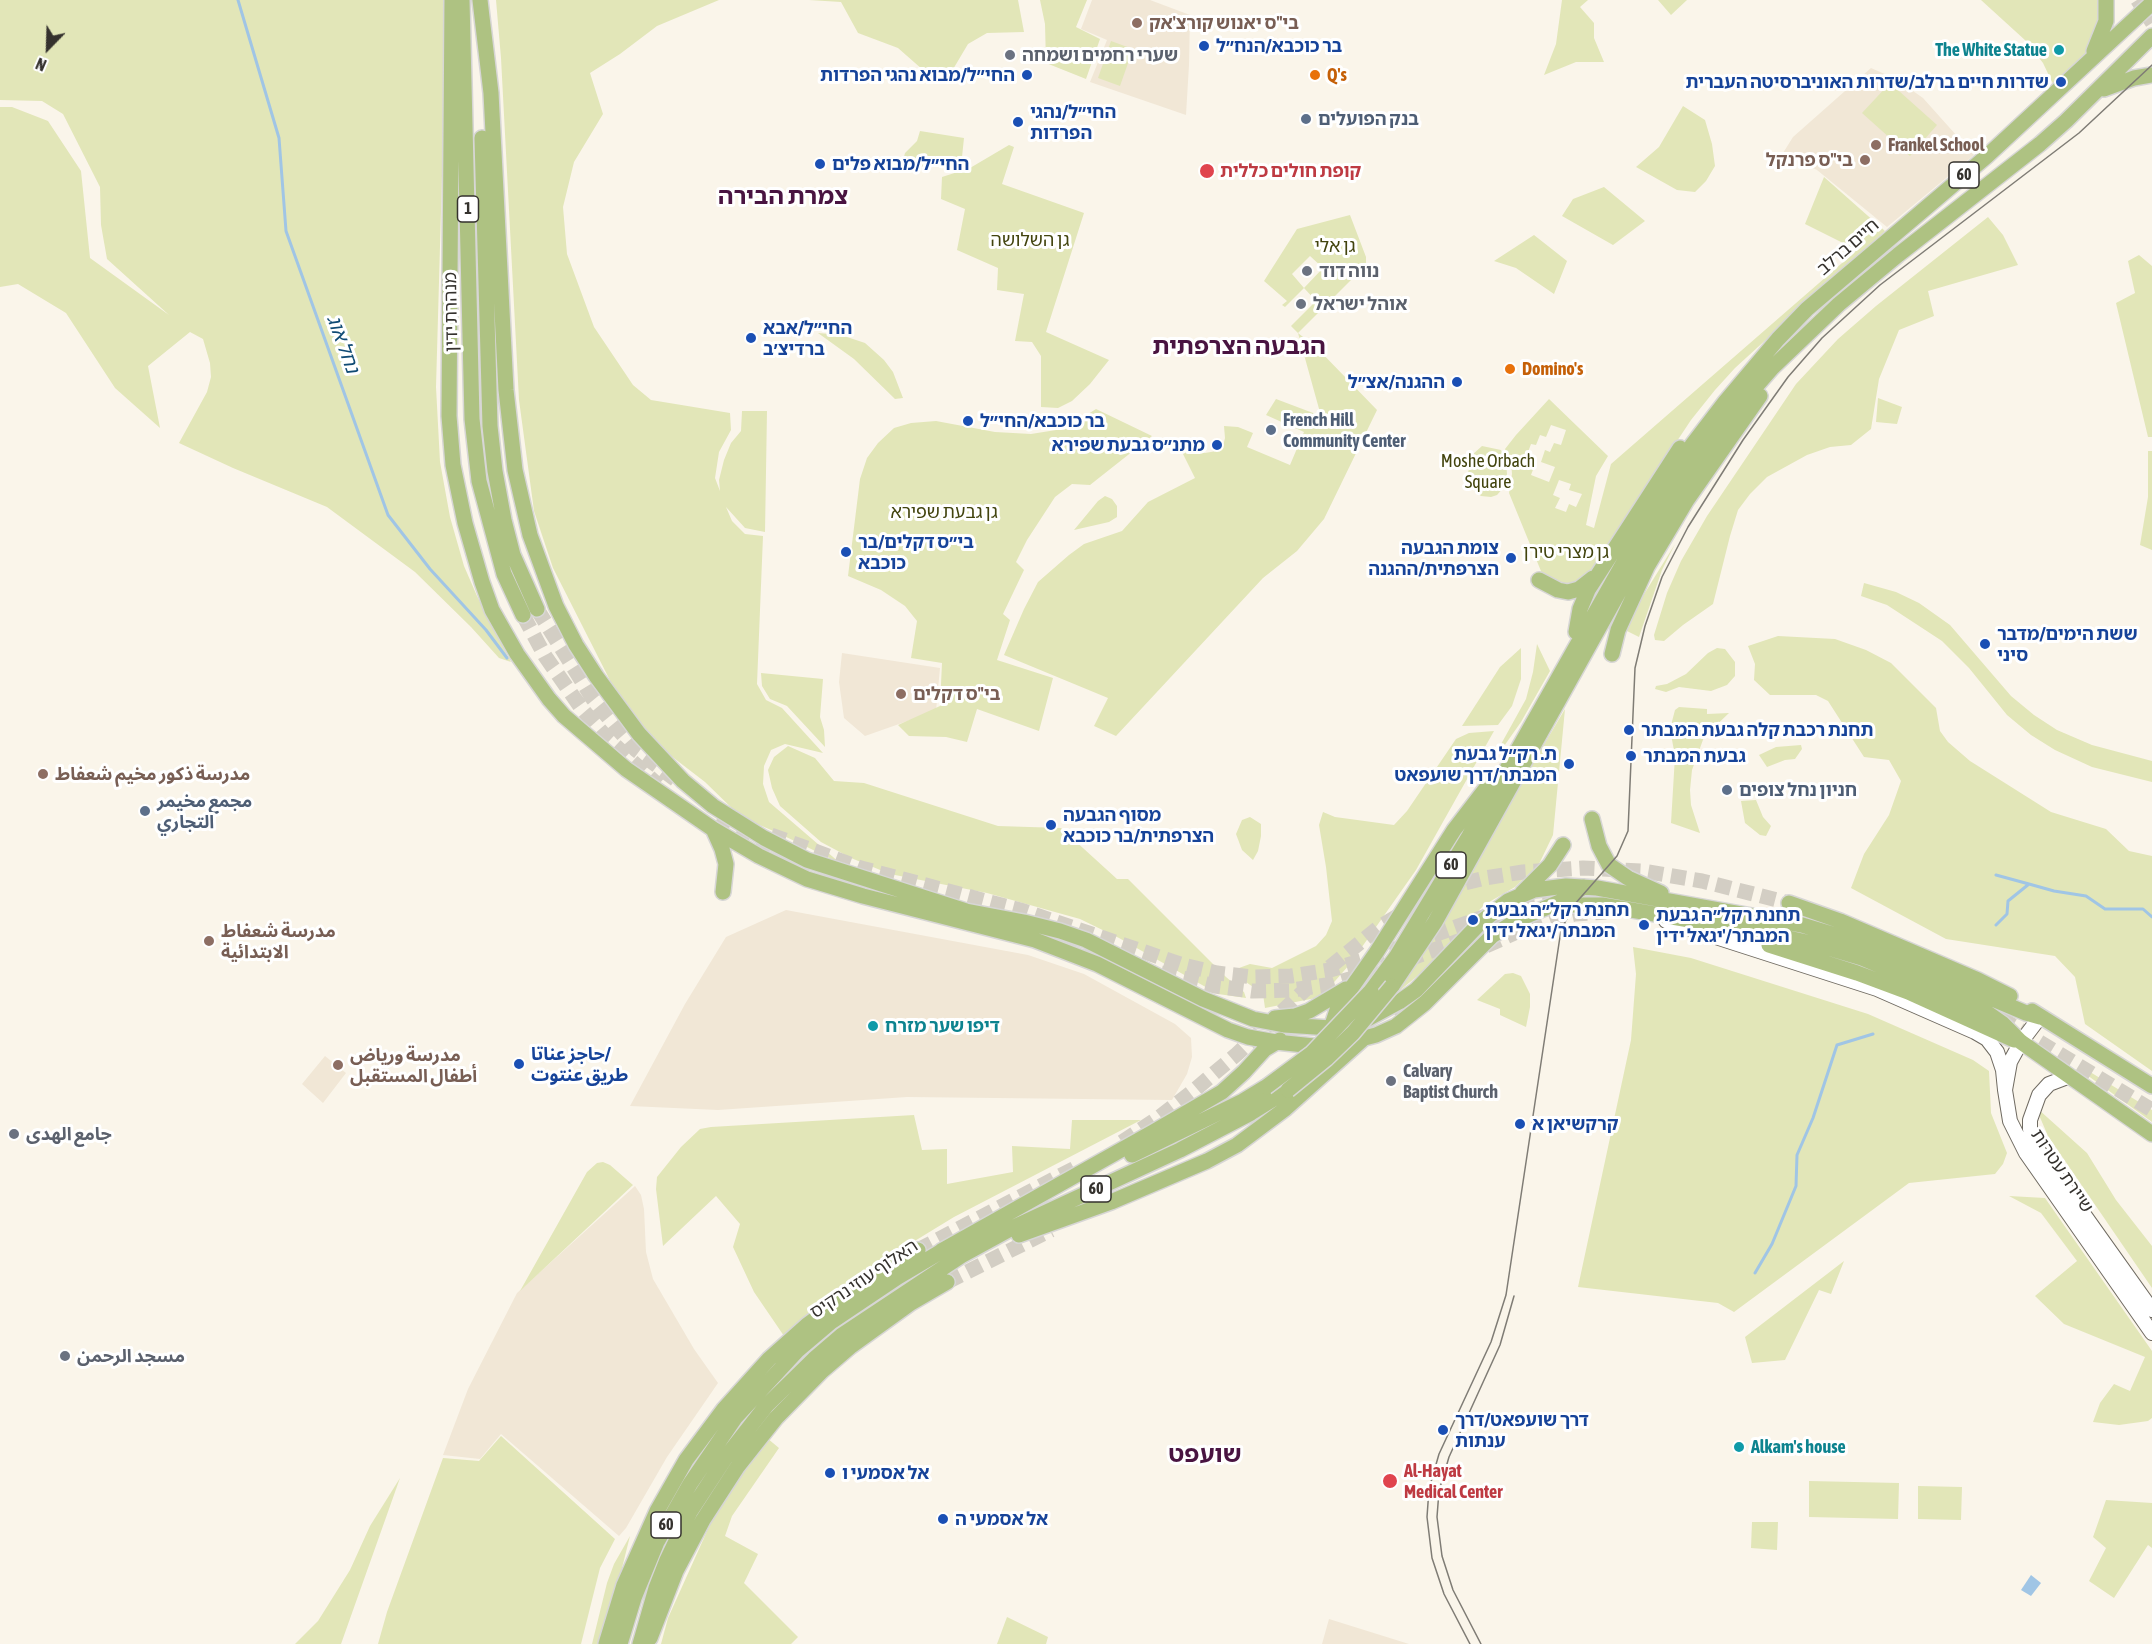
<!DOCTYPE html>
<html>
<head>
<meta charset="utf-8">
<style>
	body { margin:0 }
	#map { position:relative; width:2152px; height:1644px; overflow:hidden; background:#faf5ea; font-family:"Asap Condensed",sans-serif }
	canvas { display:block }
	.north { position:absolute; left:18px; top:18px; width:60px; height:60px; -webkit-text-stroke:4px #fff; paint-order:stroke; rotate:203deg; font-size:16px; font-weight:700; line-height:24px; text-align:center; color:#35322e }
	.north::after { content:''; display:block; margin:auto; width:21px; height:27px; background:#35322e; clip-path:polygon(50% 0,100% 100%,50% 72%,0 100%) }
</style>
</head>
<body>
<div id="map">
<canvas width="2152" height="1644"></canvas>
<div class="north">N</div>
</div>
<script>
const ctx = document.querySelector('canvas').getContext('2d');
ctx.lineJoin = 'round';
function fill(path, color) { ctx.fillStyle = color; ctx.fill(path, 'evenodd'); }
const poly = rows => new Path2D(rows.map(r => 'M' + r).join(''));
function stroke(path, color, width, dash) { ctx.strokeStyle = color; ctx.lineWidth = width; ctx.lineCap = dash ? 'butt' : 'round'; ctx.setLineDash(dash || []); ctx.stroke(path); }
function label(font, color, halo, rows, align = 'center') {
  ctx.font = font + ' "Asap Condensed","Noto Sans Arabic","Noto Sans Hebrew",sans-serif'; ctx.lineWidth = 6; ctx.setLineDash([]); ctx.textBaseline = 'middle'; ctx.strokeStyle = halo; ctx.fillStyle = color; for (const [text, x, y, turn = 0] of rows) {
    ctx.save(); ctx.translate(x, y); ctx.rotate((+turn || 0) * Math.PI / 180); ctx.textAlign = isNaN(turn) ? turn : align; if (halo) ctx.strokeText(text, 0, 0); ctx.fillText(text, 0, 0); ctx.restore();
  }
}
fill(poly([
	[1092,0,1150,0,1190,15,1189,65,1186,115,1090,82,1107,40,1081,29],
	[1871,68,1896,79,1923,98,1974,155,1887,227,1817,170,1783,153,1793,137],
	[842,653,940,668,936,711,865,736,844,718,839,682],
	[786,910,1028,955,1084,974,1175,1024,1191,1038,1192,1057,1187,1074,1172,1100,907,1097,718,1110,630,1106,685,1004,726,937],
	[325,1056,346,1073,323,1103,302,1084],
	[635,1186,641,1195,644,1209,646,1252,653,1279,694,1349,718,1383,667,1457,626,1528,619,1536,501,1434,480,1459,443,1455,468,1389,517,1293],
	[1329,1619,1409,1644,1322,1644]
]), '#f1e7d6');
fill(poly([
	[0,0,447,0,436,387,440,462,450,517,464,566,477,596,511,662,499,658,471,627,415,572,327,507,233,468,179,443,207,392,211,377,210,363,203,339,190,332,148,366,160,428,115,388,66,313,18,284,0,287,0,107,12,107,48,121,81,171,90,258,169,315,107,259,101,225,100,187,63,114,42,101,0,100],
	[496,0,719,0,657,26,620,54,590,73,603,114,574,162,563,207,567,254,594,327,633,385,651,400,730,413,731,430,719,452,715,478,720,491,719,480,724,460,731,443,741,431,742,411,767,411,765,532,745,528,726,507,732,521,745,534,763,536,757,684,766,700,782,708,823,753,785,744,771,750,764,766,763,784,769,802,840,863,778,833,741,817,705,782,653,742,625,710,553,568,534,511,519,400,501,58],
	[809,0,1018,0,1024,32,987,33,968,44,952,71,931,77,898,48,858,33,841,2],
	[1040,0,1087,0,1076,27,1100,39,1086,79,1046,63,1045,24],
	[1562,0,1588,0,1580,7,1594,23,1594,38,1604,62,1576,62,1544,75,1556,44],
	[1658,0,1687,0,1671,15],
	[1981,0,2100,0,2100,21,2087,52,2053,84,2043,63,2026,41],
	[1111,41,1133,49,1120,86,1098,78],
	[1890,83,1937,125,1910,156,1862,113],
	[1683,106,1705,120,1712,144,1715,166,1706,181,1695,192,1677,190,1636,167,1659,147],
	[920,131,964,138,962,157,951,163,937,166,901,168,905,153,917,141],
	[1009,145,1014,147,1002,184,1084,213,1046,332,1109,360,1090,384,1072,401,1058,408,1041,407,1041,356,1032,342,1015,341,1024,294,997,290,998,268,957,250,965,209,941,199,942,177,970,168],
	[1824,177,1885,231,1735,368,1715,390,1691,420,1588,575,1568,586,1543,576,1509,493,1512,474,1511,461,1505,449,1516,435,1549,399,1608,456,1596,476,1586,525,1594,528,1611,464,1857,250,1805,224],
	[1551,425,1566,430,1561,445,1554,443,1550,452,1545,450,1541,462,1555,467,1549,482,1531,475,1534,467,1524,463,1531,444,1536,445,1540,435,1546,437],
	[1559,480,1571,484,1569,490,1582,494,1576,507,1569,504,1566,512,1555,508,1560,498,1553,495],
	[1604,187,1645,221,1613,245,1562,216,1573,199],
	[1350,215,1366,257,1366,271,1352,279,1298,333,1317,348,1377,410,1324,519,1297,551,1263,578,1116,736,1094,726,1108,698,1004,655,1024,609,1038,582,1069,555,1084,544,1122,531,1148,502,1195,478,1182,452,1190,448,1205,453,1222,450,1225,438,1224,426,1238,427,1253,433,1247,447,1290,465,1304,432,1266,415,1276,399,1321,416,1298,333,1291,326,1316,301,1304,288,1323,268,1310,256,1292,274,1304,288,1285,307,1282,305,1287,301,1264,281,1297,229],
	[1988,217,2003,235,2018,265,1928,291,1934,316,1899,330,1879,379,1871,429,1851,445,1830,447,1807,455,1767,477,1750,494,1738,510,1730,536,1713,604,1683,625,1664,641,1655,640,1654,635,1667,593,1681,561,1707,516,1796,384,1838,339,1876,306],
	[1534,235,1567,261,1554,294,1516,268,1494,261],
	[2139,255,2152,266,2152,437,2148,437,2116,303,2135,293,2128,261],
	[818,333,841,335,865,343,884,360,893,372,903,398,895,399,854,359],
	[1878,398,1902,407,1897,424,1876,422],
	[1096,409,1152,436,1090,485,1072,484,1055,497,1027,540,1016,562,1024,570,1003,614,1010,620,997,660,1053,678,1039,731,977,709,967,742,946,737,909,736,898,725,940,706,942,663,911,658,917,621,905,606,881,590,848,576,860,479,867,458,878,443,894,428,911,423,936,421,995,432,1031,434,1056,430,1074,423],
	[1482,446,1501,450,1506,462,1507,474,1505,486,1497,495,1491,497,1481,496,1474,490,1470,483,1468,473,1472,455],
	[2148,451,2152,451,2152,550,2140,545,2148,497],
	[1105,496,1112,499,1117,506,1117,517,1109,522,1074,530,1098,501],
	[1675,544,1662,570,1639,637,1625,630,1638,604],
	[1864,583,1896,592,1919,603,1950,625,2011,696,2034,715,2057,730,2092,745,2152,761,2152,782,2092,767,2055,750,2031,735,2007,715,1969,668,1942,641,1887,605,1861,596],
	[1778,636,1835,639,1866,650,1891,663,1936,708,1940,731,1948,742,1970,761,2051,812,2106,829,2129,851,2152,856,2152,1071,2085,1024,2075,977,2055,956,1946,939,1851,888,1864,854,1889,815,1901,781,1889,760,1864,757,1828,701,1816,695,1770,695,1754,680,1755,664,1748,646],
	[1537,644,1550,671,1521,722,1502,749,1500,746,1526,699,1533,672],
	[1521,648,1521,679,1512,706,1498,725,1462,726,1500,667],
	[1717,648,1725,649,1735,662,1735,676,1727,685,1711,691,1679,687,1666,692,1655,689,1656,686,1667,684,1686,674,1708,653],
	[761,673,823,679,820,717,824,730,825,747,787,706,770,699,762,686],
	[1679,707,1707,709,1707,714,1729,713,1704,737,1692,770,1690,790,1691,805,1700,833,1671,823,1675,756,1670,729,1675,710],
	[1565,709,1553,835,1539,864,1515,887,1484,905,1422,972,1397,993],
	[1494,731,1416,870,1350,964,1321,997,1265,1008,1263,994,1236,975,1239,968,1250,964,1272,968,1316,946,1326,935,1332,921,1326,867,1319,825,1323,812,1335,817,1394,825,1407,811,1456,739,1469,733],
	[1801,745,1802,749,1795,759,1785,760,1767,767,1759,755,1776,747],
	[788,746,815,758,834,781,864,783,998,826,1061,828,1117,879,1128,879,1226,977,1244,992,1246,998,1218,994,1119,938,1080,919,987,893,890,874,851,858,821,842,780,806,772,788,768,770,774,757],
	[1756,800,1763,817,1771,826,1766,836,1760,835,1745,823,1741,801],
	[1250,817,1261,824,1261,836,1258,851,1253,860,1242,850,1236,834,1242,820],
	[1633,947,1691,958,1868,1014,1973,1060,1989,1071,1991,1113,2007,1153,2003,1164,1995,1174,1909,1183,1734,1312,1718,1303,1578,1287,1631,1040,1636,974],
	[1513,973,1521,976,1530,994,1530,1007,1526,1027,1500,1015,1500,1009,1477,1000,1505,974],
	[2082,1067,2152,1110,2152,1122,2080,1070],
	[2038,1109,2087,1153,2116,1200,2152,1246,2152,1288,2048,1136,2039,1115],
	[914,1115,922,1150,947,1149,947,1184,1013,1172,1012,1146,1070,1149,1072,1120,1141,1120,954,1217,877,1264,838,1292,784,1336,754,1292,733,1247,740,1224,716,1196,663,1246,656,1189,657,1177,681,1147,700,1129,711,1127],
	[603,1162,610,1165,633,1185,520,1291,587,1172,597,1163],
	[2009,1196,2045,1198,2152,1351,2152,1418,2148,1421,2119,1425,2093,1422,2100,1403,2114,1384,2130,1391,2145,1357,2064,1324,2035,1296,2077,1261,2041,1213],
	[1844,1261,1831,1294,1819,1290,1785,1360,1752,1363,1745,1337],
	[501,1436,615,1539,600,1568,581,1644,378,1644,387,1612,443,1458,479,1461],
	[767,1438,779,1448,732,1516,725,1536,758,1554,744,1583,798,1637,791,1644,661,1644,668,1618,717,1509],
	[400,1478,341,1644,295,1644,318,1621,350,1570,370,1526],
	[1809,1481,1899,1483,1898,1519,1809,1517],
	[1918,1486,1962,1487,1961,1520,1918,1519],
	[2106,1500,2152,1503,2152,1548,2148,1545,2114,1598,2089,1581,2106,1548,2093,1537],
	[1752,1522,1778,1522,1777,1550,1751,1548],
	[630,1536,621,1572,598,1644,592,1644,607,1583,614,1564],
	[1007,1617,1048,1637,1046,1644,997,1644]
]), '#e2e6b8');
fill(poly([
	[2031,1575,2041,1583,2031,1596,2021,1590]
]), '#a0c5e5');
stroke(poly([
	[238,0,279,138,286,231,388,515,430,569,486,630,507,658],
	[1996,875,2029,884],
	[1996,925,2007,914,2008,901,2029,884,2054,891,2086,896,2105,909,2143,909,2152,917],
	[1755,1273,1772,1244,1796,1186,1797,1155,1813,1118,1837,1045,1873,1034]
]), '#a0c5e5', 3);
stroke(poly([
	[2137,0,2152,23]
]), '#d3cec4', 14, [14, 7]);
stroke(poly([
	[537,609,593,699,616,727,636,750,680,783],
	[523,615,545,656,582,709,607,738,658,785],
	[715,823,786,856],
	[771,835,861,868,1024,911,1183,965,1217,973,1253,977,1291,976,1330,970,1371,958,1508,908,1571,894],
	[1718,931,1769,945],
	[1486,946,1517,932,1553,919,1575,914,1606,912],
	[1330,967,1378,928,1427,898,1453,886,1485,878,1523,872,1583,868,1643,871,1702,881,1789,903],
	[1161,973,1215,986,1252,991,1292,990,1333,984,1376,971,1508,923],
	[1397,1017,1442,977],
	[2000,1018,2152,1110],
	[1122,1142,1158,1118,1192,1092,1237,1054,1308,987],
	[918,1250,1077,1167],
	[947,1282,1051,1230]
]), '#d3cec4', 15, [15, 8]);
const secondary = poly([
	[1666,921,1877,989,1975,1032,1987,1039,1997,1052,2003,1070,2005,1090],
	[2040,1017,2021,1042,2010,1062,2005,1090,2010,1121,2026,1153,2152,1333],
	[2070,1076,2049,1084,2039,1095,2030,1120,2030,1129,2033,1143,2152,1310]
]);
const trunk = poly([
	[452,0,449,416,453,465,465,523,482,582,492,610,517,654,549,699,564,716,626,769,713,829,759,856,807,879,863,896,1035,940,1097,964,1228,1030,1248,1037,1276,1042,1314,1046,1338,1045,1376,1035,1396,1026,1425,1003,1492,936,1519,919,1562,901,1584,887],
	[462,0,472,419,479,481,504,574,523,615],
	[480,0,491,93,506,390,515,470,530,535,556,606,576,645,596,676,639,734,683,781,713,806,764,838,807,860,966,911,1024,922,1060,931,1086,940,1203,999,1253,1019,1284,1025,1331,1028],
	[2094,51,2106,21,2106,0],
	[2104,89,2134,78,2152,75],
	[482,138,490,426,495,471,504,520,513,555,537,609],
	[1539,580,1558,590,1568,592,1579,589,1593,578],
	[1576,632,1580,609,1588,590,1680,448],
	[1612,654,1618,630,1647,567,1687,500,1760,396],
	[1592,819,1599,846,1609,865,1628,878,1661,893],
	[713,829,722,849,726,864,723,892],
	[1522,893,1550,865,1563,845],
	[1789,903,1840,921,1978,980,2010,996],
	[1556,905,1602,905,1771,934,1815,944,1862,958,1962,1000,1986,1012,2003,1024,2021,1042,2152,1134],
	[1769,945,1857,973,1908,992,2014,1040],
	[1392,986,1435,922,1620,590,1673,499,1704,453,1745,399,1772,368,1839,304,1898,255,2040,144,2066,121,2152,36],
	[1371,991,1396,957,1469,836,1650,516,1692,445,1725,402,1778,339,1807,309,1987,156,2152,3],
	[2032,1011,2152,1086],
	[1275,1018,1295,1016,1309,1011,1346,989],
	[1362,1022,1399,1002,1416,990,1481,922,1508,901,1534,890,1566,886,1597,888,1802,925,1858,942,2026,1013,2040,1017],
	[1333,1037,1331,1028,1338,1007,1376,953,1454,830,1490,783],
	[1132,1155,1243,1101,1266,1087],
	[1019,1235,1111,1202,1207,1161,1237,1145,1285,1109,1362,1040],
	[941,1251,1153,1132,1222,1092,1244,1072,1265,1049,1280,1040],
	[650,1638,676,1571,703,1520,738,1466,776,1418,822,1371,850,1347,911,1303,947,1282],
	[606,1644,624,1585,657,1511,686,1460,724,1409,769,1359,807,1325,868,1280,918,1250],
	[620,1644,634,1598,657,1542,690,1484,735,1418,798,1350,831,1322,898,1277,947,1248],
	[640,1644,656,1588,667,1560,690,1512,726,1457,766,1406,814,1359,842,1335,961,1256,1014,1227,1180,1150,1251,1113,1288,1090]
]);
stroke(secondary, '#6f6a61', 16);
stroke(trunk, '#d7d6d5', 18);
stroke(secondary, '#fff', 14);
stroke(trunk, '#aec282', 15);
stroke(poly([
	[1470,1644,1444,1594,1432,1558,1427,1517,1429,1489,1439,1454,1491,1342,1506,1295,1561,930,1574,905,1617,856,1628,831,1635,668,1645,626,1662,577,1688,527,1743,440,1788,377,1822,338,1880,285,2079,133,2152,65],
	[1481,1644,1453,1590,1442,1556,1437,1517,1439,1491,1449,1457,1500,1345,1514,1296]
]), '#7f7c75', 1.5);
const trunkBridge = poly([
	[1266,1087,1312,1053,1371,991],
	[1288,1090,1326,1059,1353,1033,1392,986]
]);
stroke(trunkBridge, '#d7d6d5', 18, []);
stroke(trunkBridge, '#aec282', 15);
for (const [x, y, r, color] of [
	[1137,23,6,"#8d6e63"],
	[1204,46,6,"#1a4fb4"],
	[2059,50,6,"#0f9aa8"],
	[1010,55,6,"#6b7280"],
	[1027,75,6,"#1a4fb4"],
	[1315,75,6,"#e8710a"],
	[2061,82,6,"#1a4fb4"],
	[1306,119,6,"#5c6f8a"],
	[1018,122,6,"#1a4fb4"],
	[1876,145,6,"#8d6e63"],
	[1865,160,6,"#8d6e63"],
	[820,164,6,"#1a4fb4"],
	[1207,171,8,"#e0444e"],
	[1307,271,6,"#6b7280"],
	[1301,304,6,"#6b7280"],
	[751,338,6,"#1a4fb4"],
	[1510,369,6,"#e8710a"],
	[1457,382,6,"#1a4fb4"],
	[968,421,6,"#1a4fb4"],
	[1271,430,6,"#5c6f8a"],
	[1217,445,6,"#1a4fb4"],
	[846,552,6,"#1a4fb4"],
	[1511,558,6,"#1a4fb4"],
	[1985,644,6,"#1a4fb4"],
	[901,694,6,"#8d6e63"],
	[1629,730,6,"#1a4fb4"],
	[1631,756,6,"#1a4fb4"],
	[1569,764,6,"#1a4fb4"],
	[43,774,6,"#8d6e63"],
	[1727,790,6,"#5c6f8a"],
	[145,811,6,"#5c6f8a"],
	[1051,825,6,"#1a4fb4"],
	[1473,920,6,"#1a4fb4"],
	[1644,925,6,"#1a4fb4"],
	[209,941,6,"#8d6e63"],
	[873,1026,6,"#0f9aa8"],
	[519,1064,6,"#1a4fb4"],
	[338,1065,6,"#8d6e63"],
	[1391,1081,6,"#6b7280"],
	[1520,1124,6,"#1a4fb4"],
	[14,1134,6,"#6b7280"],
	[65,1356,6,"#6b7280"],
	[1443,1430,6,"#1a4fb4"],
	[1739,1447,6,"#0f9aa8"],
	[830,1473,6,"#1a4fb4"],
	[1390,1481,8,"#e0444e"],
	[943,1519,6,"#1a4fb4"]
]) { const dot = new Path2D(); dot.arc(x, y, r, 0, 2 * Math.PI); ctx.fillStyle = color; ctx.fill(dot); stroke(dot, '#fff', 2); }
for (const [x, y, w] of [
	[1964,175,30],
	[468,209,21],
	[1451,865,30],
	[1096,1189,30],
	[666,1525,30]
]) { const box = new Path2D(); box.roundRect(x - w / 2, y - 13, w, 26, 4.5); ctx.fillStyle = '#fff'; ctx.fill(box); stroke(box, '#35322e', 1.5); }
label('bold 16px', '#35322e', null, [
	["60",1964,175],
	["1",468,209],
	["60",1451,865],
	["60",1096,1189],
	["60",666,1525]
]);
label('bold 18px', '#785e54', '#fff', [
	["בי\"ס יאנוש קורצ'אק",1149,23],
	["Frankel School",1888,145],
	["בי\"ס פרנקל",1853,160,"right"],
	["בי\"ס דקלים",913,694],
	["مدرسة ذكور مخيم شعفاط",55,774],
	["مدرسة شعفاط",221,931],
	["الابتدائية",221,952],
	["مدرسة ورياض",350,1055],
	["أطفال المستقبل",350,1076]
], 'left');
label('bold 18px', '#164399', '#fff', [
	["בר כוכבא/הנח״ל",1216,46],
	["החי״ל/מבוא נהגי הפרדות",1015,75,"right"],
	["שדרות חיים ברלב/שדרות האוניברסיטה העברית",2049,82,"right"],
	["החי״ל/נהגי",1030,112],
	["הפרדות",1030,133],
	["החי״ל/מבוא פלים",832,164],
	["החי״ל/אבא",763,328],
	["ברדיצ׳ב",763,349],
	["ההגנה/אצ״ל",1445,382,"right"],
	["בר כוכבא/החי״ל",980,421],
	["מתנ״ס גבעת שפירא",1205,445,"right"],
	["בי״ס דקלים/בר",858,542],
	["כוכבא",858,563],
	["צומת הגבעה",1499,548,"right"],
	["הצרפתית/ההגנה",1499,569,"right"],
	["ששת הימים/מדבר",1997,634],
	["סיני",1997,655],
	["תחנת רכבת קלה גבעת המבתר",1641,730],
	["ת. רק״ל גבעת",1557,754,"right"],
	["המבתר/דרך שועפאט",1557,775,"right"],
	["גבעת המבתר",1643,756],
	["מסוף הגבעה",1063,815],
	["הצרפתית/בר כוכבא",1063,836],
	["תחנת רקל״ה גבעת",1485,910],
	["המבתר/יגאל ידין",1485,931],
	["תחנת רקל״ה גבעת",1656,915],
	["המבתר/'יגאל ידין",1656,936],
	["حاجز عناتا/",531,1054],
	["طريق عنتوت",531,1075],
	["קרקשיאן א",1532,1124],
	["דרך שועפאט/דרך",1455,1420],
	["ענתות",1455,1441],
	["אל אסמעי ו",842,1473],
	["אל אסמעי ה",955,1519]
], 'left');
label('bold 18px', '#0d838f', '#fff', [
	["The White Statue",2047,50,"right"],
	["דיפו שער מזרח",885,1026],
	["Alkam's house",1751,1447]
], 'left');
label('bold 18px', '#5b616d', '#fff', [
	["שערי רחמים ושמחה",1022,55],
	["נווה דוד",1319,271],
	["אוהל ישראל",1313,304],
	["Calvary",1403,1071],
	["Baptist Church",1403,1092],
	["جامع الهدى",26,1134],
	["مسجد الرحمن",77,1356]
], 'left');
label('bold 18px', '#c56008', '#fff', [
	["Q's",1327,75],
	["Domino's",1522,369]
], 'left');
label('bold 18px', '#4e5e75', '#fff', [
	["בנק הפועלים",1318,119],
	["French Hill",1283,420],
	["Community Center",1283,441],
	["חניון נחל צופים",1739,790],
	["مجمع مخيمر",157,801],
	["التجاري",157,822]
], 'left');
label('bold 18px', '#be3a42', '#fff', [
	["קופת חולים כללית",1220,171],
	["Al-Hayat",1404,1471],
	["Medical Center",1404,1492]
], 'left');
label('18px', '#42440e', '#fff', [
	["גן השלושה",1030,240],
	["גן אלי",1335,246],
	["Moshe Orbach",1488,461],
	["Square",1488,482],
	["גן גבעת שפירא",944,512],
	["גן מצרי טירן",1566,552]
]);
label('18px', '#35322e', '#fff', [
	["חיים ברלב",1848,247,-41],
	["מנהרת ידין",451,312,-91],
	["שיירת עטרות",2062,1171,56],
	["האלוף עוזי נרקיס",864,1279,-34]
]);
label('italic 20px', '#104b74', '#fff', [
	["נחל אוג",343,344,70]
]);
label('bold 24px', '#491441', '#fff', [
	["צמרת הבירה",783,196],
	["הגבעה הצרפתית",1239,346],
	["שועפט",1205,1454]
]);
</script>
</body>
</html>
